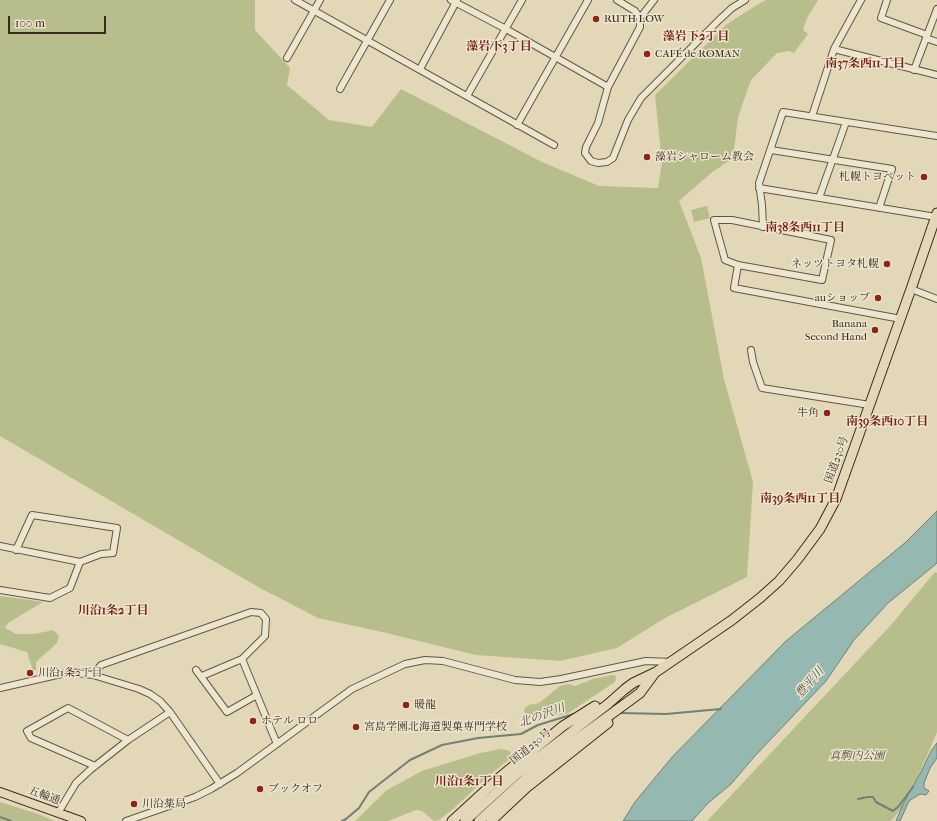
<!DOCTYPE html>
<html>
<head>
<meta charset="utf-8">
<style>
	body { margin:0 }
	#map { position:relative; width:937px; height:821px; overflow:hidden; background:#e2d8b7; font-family:"IM FELL French Canon",serif }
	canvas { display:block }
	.scale { position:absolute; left:8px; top:16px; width:98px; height:18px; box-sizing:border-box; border:2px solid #3e281d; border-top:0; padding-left:5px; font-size:12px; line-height:14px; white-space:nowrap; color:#3e281d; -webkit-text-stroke:3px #ece6d0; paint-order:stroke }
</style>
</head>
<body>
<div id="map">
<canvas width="937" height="821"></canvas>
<div class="scale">100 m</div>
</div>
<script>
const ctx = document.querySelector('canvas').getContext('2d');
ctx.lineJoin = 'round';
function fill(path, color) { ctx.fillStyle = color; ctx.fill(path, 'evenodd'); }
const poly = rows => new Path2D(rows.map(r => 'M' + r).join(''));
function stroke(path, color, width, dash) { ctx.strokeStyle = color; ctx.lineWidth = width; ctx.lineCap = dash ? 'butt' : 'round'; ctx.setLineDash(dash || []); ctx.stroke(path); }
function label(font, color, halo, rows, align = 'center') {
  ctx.font = font + ' "IM FELL French Canon","Noto Serif JP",serif'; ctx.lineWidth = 3; ctx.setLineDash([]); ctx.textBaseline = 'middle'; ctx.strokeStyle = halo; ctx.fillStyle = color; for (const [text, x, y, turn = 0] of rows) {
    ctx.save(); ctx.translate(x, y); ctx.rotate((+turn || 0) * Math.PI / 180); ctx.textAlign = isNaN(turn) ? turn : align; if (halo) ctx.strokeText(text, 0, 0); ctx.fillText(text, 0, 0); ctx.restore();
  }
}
fill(poly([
	[0,0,255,0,255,30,290,68,287,85,329,120,372,127,401,89,542,162,599,186,658,188,662,163,655,95,727,24,757,5,766,0,818,0,807,18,803,30,808,34,794,53,789,51,777,53,751,80,738,117,733,158,711,173,679,201,701,258,724,379,753,482,747,577,665,618,617,648,560,661,476,655,382,632,318,618,260,588,0,436],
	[707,206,710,218,694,222,691,210],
	[935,572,937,573,937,732,908,800,891,821,707,821,891,625],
	[0,596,43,602,8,623,5,628,16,634,35,634,53,630,59,636,57,643,36,662,36,670,33,671,27,652,0,644],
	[613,675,616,676,615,682,567,714,560,715,551,712,536,718,530,718,525,714,524,709,529,705,539,703,560,686,569,684,575,686,593,679],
	[501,749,510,751,513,756,485,779,452,810,439,820,434,821,422,811,416,810,388,821,355,821,387,790,422,771,480,753],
	[0,802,35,813,55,821,0,821]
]), '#b7be8c');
const water = poly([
	[937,511,937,562,936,564,888,603,854,640,826,681,754,757,731,784,707,804,692,821,623,821,635,802,673,756,786,641,906,542,937,511],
	[937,743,937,758,930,768,924,783,924,788,929,791,926,795,920,794,909,801,900,821,896,821,903,804,921,772,931,751,937,743]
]);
fill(water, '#95b9b0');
stroke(water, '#727f75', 1);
stroke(poly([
	[618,713,666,714,721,709],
	[858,799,868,797,873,797,876,802,893,811,898,807,913,787],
	[0,817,11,821],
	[342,821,346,819,359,808,369,792,410,760,442,745,478,738,521,734,538,725,577,713]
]), '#727f75', 2);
const minor = poly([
	[295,0,554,145],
	[451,0,506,29,608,87],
	[617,0,635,11,640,18,640,27,608,87,598,123,586,147,585,153,591,161,598,163,607,162,613,158,628,120,641,98,719,20,732,8,745,0],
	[887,0,881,18,927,35],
	[640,18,654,0],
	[926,38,937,42],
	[834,49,937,75],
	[287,58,320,0],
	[420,69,457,0],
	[914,70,937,9],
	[340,89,390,0],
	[467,96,522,0],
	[812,116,834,49,861,0],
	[517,125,588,0],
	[771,150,892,169,879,208],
	[759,188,936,217],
	[819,198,846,122],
	[714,220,732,220,831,240,822,280,738,265,725,260,714,220],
	[763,227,762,205,759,183,783,112,937,136],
	[738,265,734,288,901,319],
	[911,289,937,299],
	[751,350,753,362,762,388,870,405],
	[0,546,80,562],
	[0,590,50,598,70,588,80,562,101,554,113,553,117,528,32,515,16,550],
	[196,670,227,712,257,695],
	[93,675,101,665,251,612,261,613,266,619,265,636,242,659,277,744],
	[202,676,242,659],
	[0,688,70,672,93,675,139,689,150,694,160,701,170,712,220,784],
	[95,766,31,738,27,731,68,708,128,740],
	[58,813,76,783,90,770,128,740,170,712],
	[126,821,195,797,211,789,237,773,352,689,405,664,425,660,443,661,515,680,540,682,561,679,646,661,671,662]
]);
const major = poly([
	[0,792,81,821]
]);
const highway = poly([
	[452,821,500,777,522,759,563,726,595,706],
	[465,821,518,773,608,704,625,689,633,683,656,672,732,620,760,598,779,581,797,560,820,529,836,499,911,289,937,213],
	[479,821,525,779,554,756,640,693,654,674],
	[491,821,526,788,608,723]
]);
stroke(minor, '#675444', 8);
stroke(major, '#3e281d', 10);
stroke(highway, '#3e281d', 11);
stroke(minor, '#ece6d0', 6);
stroke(major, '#e2d8b7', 8);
stroke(highway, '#e2d8b7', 9);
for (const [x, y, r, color] of [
	[596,19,4,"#8f2418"],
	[647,54,4,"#8f2418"],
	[647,157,4,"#8f2418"],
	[924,177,4,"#8f2418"],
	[887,264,4,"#8f2418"],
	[878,298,4,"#8f2418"],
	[875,330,4,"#8f2418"],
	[827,413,4,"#8f2418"],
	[30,673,4,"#8f2418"],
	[406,705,4,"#8f2418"],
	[253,721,4,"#8f2418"],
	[356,727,4,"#8f2418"],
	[260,789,4,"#8f2418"],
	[134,804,4,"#8f2418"]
]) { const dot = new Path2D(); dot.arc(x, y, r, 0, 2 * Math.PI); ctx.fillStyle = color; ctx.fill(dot); stroke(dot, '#ece6d0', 1.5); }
label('11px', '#3e281d', '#ece6d0', [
	["RUTH LOW",604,19],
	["CAFÉ de ROMAN",655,54],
	["藻岩シャローム教会",655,157],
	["札幌トヨペット",916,177,"right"],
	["ネッツトヨタ札幌",879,264,"right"],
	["auショップ",870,298,"right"],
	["Banana",867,324,"right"],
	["Second Hand",867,337,"right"],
	["牛角",819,413,"right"],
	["川沿1条2丁目",38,673],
	["暖龍",414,705],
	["ホテル ロロ",261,721],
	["宮島学園北海道製菓専門学校",364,727],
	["ブックオフ",268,789],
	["川沿薬局",142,804]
], 'left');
label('11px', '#3e281d', '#ece6d0', [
	["国道230号",837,460,-70],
	["国道230号",531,747,-39],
	["五輪通",44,796,20]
]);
label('italic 11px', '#564633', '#ece6d0', [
	["真駒内公園",857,756]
]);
label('bold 12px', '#7a1f14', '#ece6d0', [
	["藻岩下2丁目",696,37],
	["藻岩下3丁目",499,47],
	["南37条西11丁目",865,64],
	["南38条西11丁目",805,228],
	["南39条西10丁目",887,422],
	["南39条西11丁目",800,499],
	["川沿1条2丁目",113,611],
	["川沿1条1丁目",469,782]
]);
label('italic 12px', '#544c42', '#ece6d0', [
	["豊平川",810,683,-49],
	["北の沢川",542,716,-20]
]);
</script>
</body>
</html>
